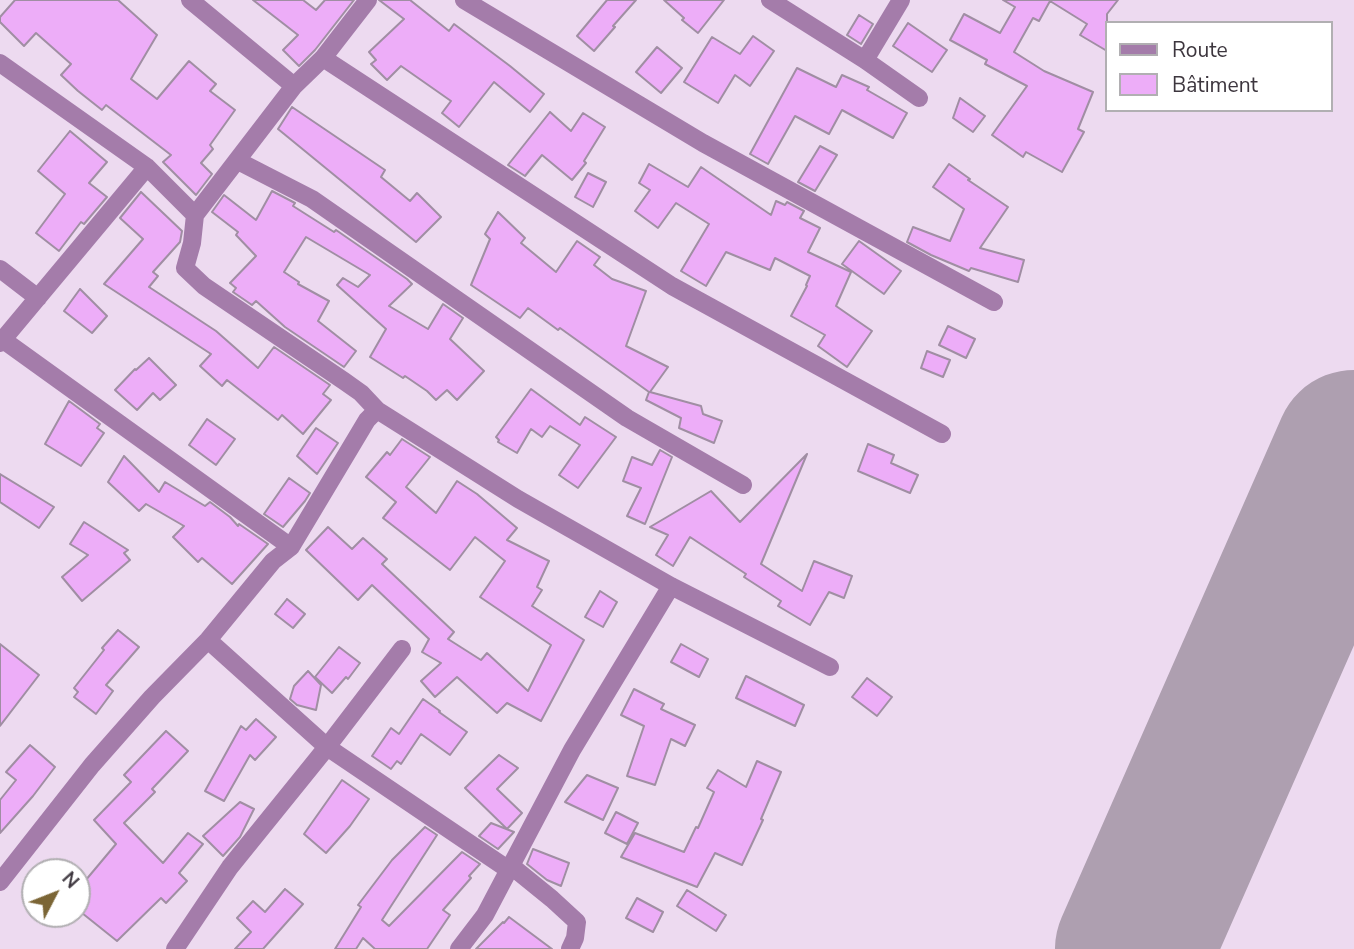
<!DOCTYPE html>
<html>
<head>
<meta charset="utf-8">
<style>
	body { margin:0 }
	#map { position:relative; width:1354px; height:949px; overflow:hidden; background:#eddaf0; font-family:"Nunito Sans",sans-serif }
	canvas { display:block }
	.legend { position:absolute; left:1105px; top:21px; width:228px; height:91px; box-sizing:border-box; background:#fff; border:2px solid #b1afb2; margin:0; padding:9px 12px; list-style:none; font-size:21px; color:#3d363e }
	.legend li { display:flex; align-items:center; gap:14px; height:35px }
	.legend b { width:35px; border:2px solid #b1afb2 }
	.north { position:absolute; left:21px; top:858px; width:70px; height:70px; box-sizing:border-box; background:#fff; border:2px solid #b1afb2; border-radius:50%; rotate:48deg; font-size:19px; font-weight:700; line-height:28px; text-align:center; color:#3d363e }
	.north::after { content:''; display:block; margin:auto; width:24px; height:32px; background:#7b6535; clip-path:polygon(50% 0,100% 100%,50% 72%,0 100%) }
</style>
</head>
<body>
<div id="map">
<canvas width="1354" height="949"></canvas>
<ul class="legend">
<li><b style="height:9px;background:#a47caa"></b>Route</li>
<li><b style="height:19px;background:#edadf8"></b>Bâtiment</li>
</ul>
<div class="north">N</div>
</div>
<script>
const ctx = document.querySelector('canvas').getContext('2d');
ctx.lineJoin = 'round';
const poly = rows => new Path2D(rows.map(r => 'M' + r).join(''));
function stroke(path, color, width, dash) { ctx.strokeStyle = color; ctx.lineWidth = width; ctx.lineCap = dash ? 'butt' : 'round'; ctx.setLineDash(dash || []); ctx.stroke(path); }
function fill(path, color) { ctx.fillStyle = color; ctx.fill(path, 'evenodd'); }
stroke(poly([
	[1134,949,1354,449]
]), '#ae9fb0', 158);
const building = poly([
	[15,0,118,0,157,35,131,79,157,99,189,61,216,84,210,91,235,110,210,145,213,149,201,163,212,174,196,195,163,162,171,155,106,105,102,110,78,91,61,75,71,64,36,33,24,46,0,22,0,17,15,0],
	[253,0,303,0,316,10,325,0,354,0,315,50,299,66,283,50,298,35,253,0],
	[379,0,410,0,449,31,454,24,510,66,544,94,530,112,494,82,459,127,442,113,451,101,401,66,387,80,371,64,376,60,369,52,404,19,379,0],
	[607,0,636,0,613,26,615,27,594,51,577,36,607,0],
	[664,0,724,0,698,33,682,20,684,18,664,0],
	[1003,0,1118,0,1107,14,1107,51,1080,35,1087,24,1050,1,1039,21,1033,18,1014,52,1044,71,1093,92,1078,129,1084,132,1062,172,1026,152,1023,157,992,135,1027,86,985,64,987,60,950,40,964,14,1000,33,1015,7,1003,0],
	[859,15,873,24,861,44,847,35,859,15],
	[908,23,947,50,932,72,893,46,908,23],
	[753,36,774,51,750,86,735,75,718,103,684,82,712,37,740,54,753,36],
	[657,47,682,68,661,93,636,72,657,47],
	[797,68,836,87,842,75,869,87,867,90,907,113,893,138,842,110,829,134,795,116,768,164,750,154,797,68],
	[960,98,985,116,973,132,953,118,960,98],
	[292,107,385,170,381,177,410,201,417,193,441,217,416,242,278,129,292,107],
	[550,112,571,131,583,113,605,127,584,161,586,163,572,180,542,155,525,176,508,165,550,112],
	[70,131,107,162,89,183,107,197,84,224,81,222,59,251,36,233,65,194,38,171,70,131],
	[820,146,837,155,815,191,798,182,820,146],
	[649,164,688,187,701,167,771,215,776,201,785,205,787,202,804,211,800,218,820,228,808,252,851,272,836,306,872,331,847,367,818,346,825,335,791,316,807,286,806,285,810,276,775,258,770,270,726,252,706,286,681,271,709,224,676,203,658,228,635,211,650,190,639,183,649,164],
	[949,164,970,179,968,180,1008,207,980,248,1024,260,1018,282,971,268,969,271,931,255,907,242,913,227,950,241,964,209,933,187,949,164],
	[588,173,606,182,593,207,575,197,588,173],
	[272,191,295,203,293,206,334,232,336,230,407,279,412,284,389,306,428,329,443,304,463,318,450,339,484,371,457,400,447,390,436,400,427,391,405,376,403,378,370,357,386,329,337,285,343,278,358,287,370,275,306,237,284,272,299,282,298,284,329,301,318,321,356,351,344,367,285,327,256,301,252,305,233,292,236,288,230,283,256,256,236,235,238,232,212,212,224,195,256,220,272,191],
	[141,192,182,231,180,242,153,272,158,276,149,287,216,331,258,368,274,347,330,385,323,394,331,400,303,434,282,415,278,420,227,380,222,386,200,366,211,354,104,284,143,239,120,218,141,192],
	[498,212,525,238,521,243,556,272,577,241,600,257,594,265,612,279,646,291,626,346,668,367,650,392,701,406,703,414,722,421,714,443,679,428,681,418,646,400,649,392,560,328,558,330,528,308,520,318,471,285,490,239,485,234,498,212],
	[859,241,901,271,884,294,842,264,859,241],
	[80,289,107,316,92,333,64,311,80,289],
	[948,326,975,339,966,358,939,345,948,326],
	[927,351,950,360,943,377,921,368,927,351],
	[149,358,176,385,160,400,153,393,137,410,115,390,135,369,136,370,149,358],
	[531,389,580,425,585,417,616,437,578,488,559,475,580,445,550,426,542,437,531,429,517,453,498,442,499,440,496,437,531,389],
	[69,401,100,424,97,428,104,433,81,466,45,444,69,401],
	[207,419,235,439,216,465,189,445,207,419],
	[316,428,338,443,317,474,297,456,316,428],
	[402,439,430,457,406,487,436,513,457,481,477,494,517,528,507,540,549,561,537,587,542,590,532,606,584,640,541,721,507,703,497,713,457,677,435,697,421,681,441,663,422,652,429,639,372,585,358,600,306,550,328,527,352,549,363,538,387,559,382,564,454,632,448,639,481,660,487,653,528,691,551,645,480,597,505,561,475,537,450,570,383,518,396,502,366,477,387,452,390,455,402,439],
	[868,444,894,455,891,463,918,475,910,493,858,471,868,444],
	[660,450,672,457,645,524,627,516,641,488,623,481,632,457,652,465,660,450],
	[807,454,761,564,802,591,814,561,852,576,844,598,829,592,810,625,778,606,781,601,744,577,746,574,690,537,673,566,656,555,668,535,650,527,711,491,740,522,807,454],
	[124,456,159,492,165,482,205,506,210,502,230,517,238,526,239,524,268,544,232,584,202,558,198,562,173,537,184,526,146,504,139,511,108,482,124,456],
	[0,474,54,507,39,528,0,502,0,474],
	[289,478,310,493,305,501,283,527,264,514,289,478],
	[84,522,128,550,124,553,130,560,82,601,62,577,88,555,70,544,84,522],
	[600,591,617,602,603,627,585,617,600,591],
	[287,599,305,614,293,628,275,614,287,599],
	[118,630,139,647,106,685,113,691,96,714,74,697,78,692,74,688,104,650,102,648,118,630],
	[0,644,39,675,0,726,0,644],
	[681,644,708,659,699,677,671,662,681,644],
	[339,647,360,663,348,679,346,677,332,693,315,677,339,647],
	[308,671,321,685,316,710,297,705,290,699,294,686,308,671],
	[746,676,804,705,795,726,736,698,746,676],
	[867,678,892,697,877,716,852,697,867,678],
	[634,689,664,704,661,709,695,725,685,746,671,739,655,785,627,776,644,726,621,715,634,689],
	[423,699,440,711,439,712,467,732,450,755,421,734,401,764,397,761,391,769,372,756,391,728,399,734,423,699],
	[256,719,276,737,255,760,250,755,224,801,205,791,241,726,246,730,256,719],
	[166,731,188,751,152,789,155,792,124,823,163,863,188,833,203,844,179,873,187,881,166,903,161,898,117,941,77,909,77,874,85,881,116,844,94,820,131,782,124,775,166,731],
	[30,745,55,767,33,796,0,833,0,800,16,780,6,772,30,745],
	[499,755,518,768,497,789,522,813,507,829,465,788,499,755],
	[757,761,781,772,761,819,763,820,742,865,715,853,697,887,621,857,635,833,684,852,696,827,698,828,714,792,707,788,718,770,746,787,757,761],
	[587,775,618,788,603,820,565,802,587,775],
	[342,780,369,799,350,826,326,853,304,834,342,780],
	[240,802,254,809,240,837,223,856,203,836,240,802],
	[616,812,638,823,627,844,605,833,616,812],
	[491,823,514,832,498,849,479,836,491,823],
	[425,827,437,835,382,920,389,926,462,852,480,864,469,876,471,878,443,910,450,915,427,949,375,949,363,938,356,949,335,949,361,907,358,905,392,860,425,827],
	[533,849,569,863,561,886,547,880,527,864,533,849],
	[285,889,303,904,263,949,235,949,251,932,237,918,253,901,265,912,285,889],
	[687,890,726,915,716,931,677,906,687,890],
	[637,898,663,912,653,932,626,918,637,898],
	[509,917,552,949,476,949,503,922,504,923,509,917]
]);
fill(building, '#edadf8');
stroke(building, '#a08ea3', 2);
stroke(poly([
	[190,0,294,86],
	[464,0,703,143,994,302],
	[770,0,865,60,919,98],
	[323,58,672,286,942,434],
	[865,60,901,0],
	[0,63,147,167,195,215,192,243,185,268,204,286,344,381,361,393,377,410,518,499,671,586,830,667],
	[238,161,312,199,627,418,743,485],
	[195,215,294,86,323,58,368,0],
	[0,269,38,298],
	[2,339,291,547],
	[0,343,147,167],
	[208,640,327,747,509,870,515,869,552,899,577,922,575,938,570,949],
	[0,882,92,765,152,697,208,640,273,561,291,547,367,420,377,410],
	[175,949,230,867,327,747,402,649],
	[459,949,485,915,572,750,671,586]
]), '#a47caa', 18);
</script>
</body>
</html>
